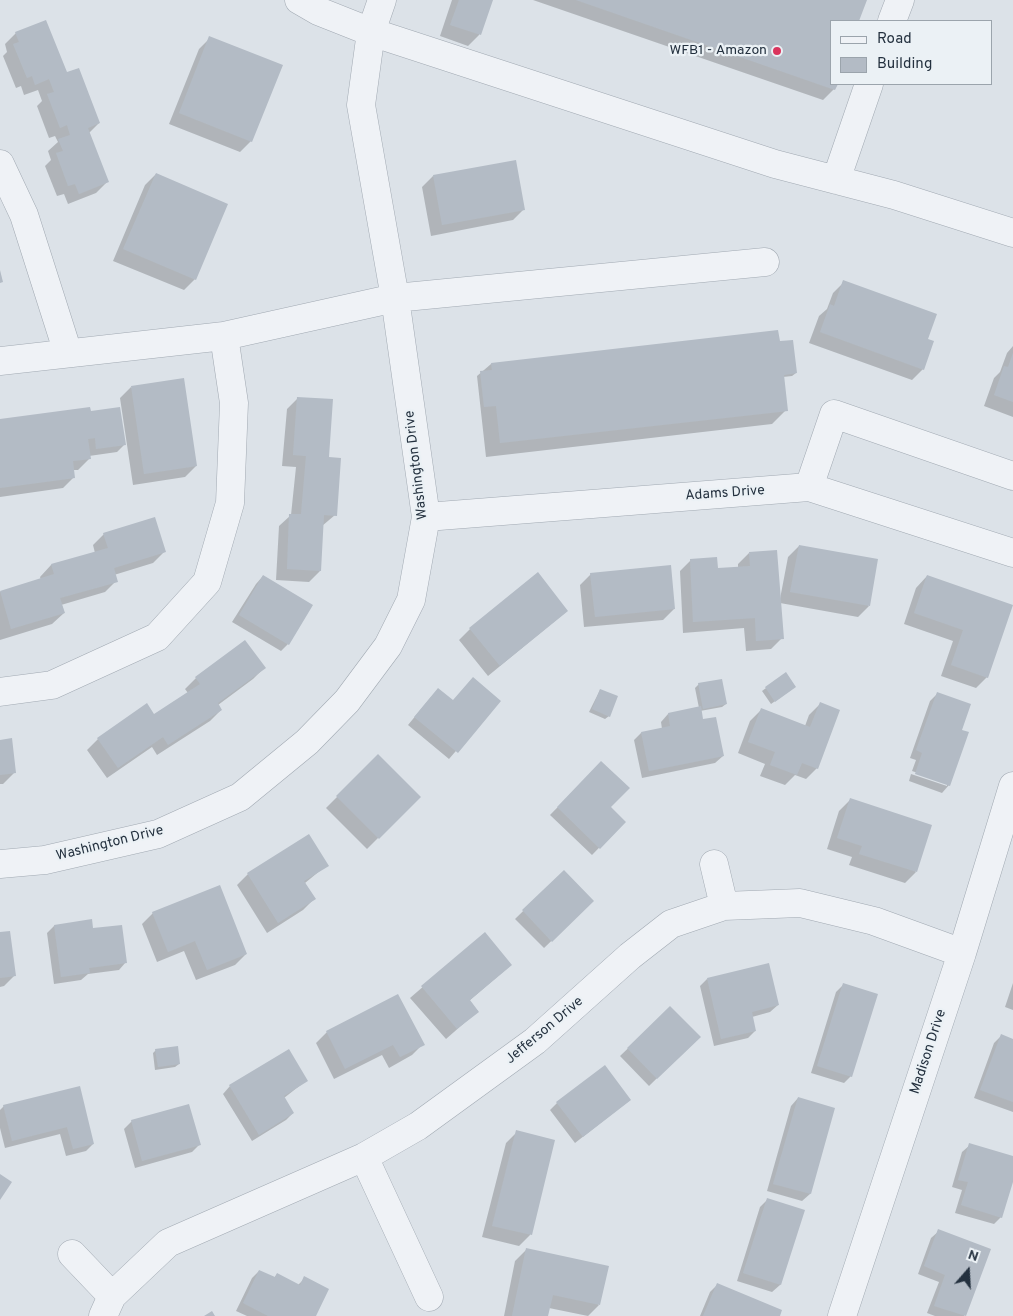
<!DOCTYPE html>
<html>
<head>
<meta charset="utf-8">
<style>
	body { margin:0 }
	#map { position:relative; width:1013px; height:1316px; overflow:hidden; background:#dce2e8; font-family:Overpass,sans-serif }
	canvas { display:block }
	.legend { position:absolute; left:830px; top:20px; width:162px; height:65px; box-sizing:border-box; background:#ebf1f5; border:1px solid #9ba4ac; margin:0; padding:6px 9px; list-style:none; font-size:15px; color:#24313f }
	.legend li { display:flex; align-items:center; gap:10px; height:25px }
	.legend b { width:25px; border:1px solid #9ba4ac }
	.north { position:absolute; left:943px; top:1246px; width:50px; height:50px; -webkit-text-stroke:4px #ebf1f5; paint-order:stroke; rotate:19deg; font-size:14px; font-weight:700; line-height:20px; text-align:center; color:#24313f }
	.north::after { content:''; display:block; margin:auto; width:18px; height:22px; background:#24313f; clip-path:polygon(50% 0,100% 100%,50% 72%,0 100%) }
</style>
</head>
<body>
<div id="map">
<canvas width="1013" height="1316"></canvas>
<ul class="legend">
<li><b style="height:6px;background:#eff2f6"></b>Road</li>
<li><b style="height:14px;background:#b3bbc5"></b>Building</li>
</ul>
<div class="north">N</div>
</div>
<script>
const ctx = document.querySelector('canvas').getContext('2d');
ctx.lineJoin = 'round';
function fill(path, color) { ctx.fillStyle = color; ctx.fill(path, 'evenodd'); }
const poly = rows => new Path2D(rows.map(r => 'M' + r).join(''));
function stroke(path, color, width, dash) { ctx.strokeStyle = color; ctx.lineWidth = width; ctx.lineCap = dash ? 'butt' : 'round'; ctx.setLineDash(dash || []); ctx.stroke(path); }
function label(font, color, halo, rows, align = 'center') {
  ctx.font = font + ' Overpass,sans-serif'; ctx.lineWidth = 4.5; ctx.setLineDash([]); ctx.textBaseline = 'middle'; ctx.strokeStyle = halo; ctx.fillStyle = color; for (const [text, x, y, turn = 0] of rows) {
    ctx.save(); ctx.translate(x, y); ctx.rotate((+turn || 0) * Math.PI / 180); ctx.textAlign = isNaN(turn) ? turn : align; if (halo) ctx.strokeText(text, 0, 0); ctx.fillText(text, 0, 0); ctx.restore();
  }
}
fill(poly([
	[452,0,491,0,479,35,468,46,440,36],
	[533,0,865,0,858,21,832,21,832,84,836,84,834,89,823,100],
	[16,33,66,74,99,123,89,133,107,182,96,193,68,204,64,194,57,196,45,166,51,160,48,151,58,142,55,136,49,138,37,106,42,101,38,90,24,95,21,86,16,88,3,56,7,52,5,44],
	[210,38,251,141,240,152,169,124,199,49],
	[156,174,195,279,184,290,113,261,145,185],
	[433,176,524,209,513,220,431,236,422,187],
	[844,282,926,340,923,369,912,380,809,343,819,316,827,309,833,293],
	[779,343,796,373,792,376,783,377,786,410,772,424,486,457,477,376,491,364],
	[1013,346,1013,417,984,406,994,378,1000,372,1007,353],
	[131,387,196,466,185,477,133,485,120,398],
	[298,398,327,459,335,515,322,526,320,571,309,582,276,580,279,526,291,515,296,467,282,466,287,409],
	[90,413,124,445,117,452,89,456,89,459,78,470,73,470,74,477,63,488,0,497,0,421],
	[104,534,164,552,153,563,114,575,116,581,105,592,61,605,64,613,52,624,0,640,0,592,41,580,40,577,51,565,95,553,93,545],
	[799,546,869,606,858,617,780,603,782,638,771,649,746,651,744,628,683,633,680,571,691,560,716,570,738,568,738,564,749,553,780,599,788,557],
	[591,574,674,609,663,620,584,627,580,585],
	[263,576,288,644,281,651,232,622,256,584],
	[927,576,1012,606,987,677,976,688,941,676,953,641,904,624,916,588],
	[567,611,488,676,459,640,470,629],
	[245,642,264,668,253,679,218,705,221,710,210,721,157,755,152,747,107,778,87,750,98,739,154,715,188,693,185,689,196,678],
	[785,674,791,690,771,704,762,691],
	[699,684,726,704,722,707,700,711,702,721,723,756,715,763,642,778,634,740,641,733,662,729,661,722,668,714,699,708,695,688],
	[600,690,609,716,605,719,589,712],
	[937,694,960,730,949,785,942,793,909,781,911,774,947,786,947,783,912,771,916,760,910,758,930,701],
	[431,697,452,702,499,701,449,759,408,725],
	[820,704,817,768,806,779,795,775,785,785,760,776,765,764,738,753,750,721,761,710,805,726,809,715],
	[0,741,14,773,3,784,0,784],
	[378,756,419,797,367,849,326,808],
	[601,763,609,807,624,822,592,855,550,815],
	[850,800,916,872,905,883,849,865,852,857,827,849,839,811],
	[327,865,305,883,314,899,303,910,267,933,237,885,248,874],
	[564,871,593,901,544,948,515,919],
	[153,913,246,954,235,965,196,980,184,951,157,962,142,924],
	[54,926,92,930,126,962,119,970,88,974,81,980,54,984,47,933],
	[0,933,15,975,4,986,0,987],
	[484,934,511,965,469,1001,478,1011,446,1039,410,998],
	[707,979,778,1005,770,1012,752,1017,755,1031,748,1038,714,1046,700,986],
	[1013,983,1013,1010,1005,1007],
	[843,985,851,1076,844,1083,811,1073,836,992],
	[670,1008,699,1037,649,1086,620,1056],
	[327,1032,423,1044,412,1055,389,1068,382,1055,334,1079,316,1043],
	[1001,1036,1013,1040,1013,1112,974,1098,994,1043],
	[156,1050,179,1064,175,1067,155,1070,153,1053],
	[307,1080,284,1098,293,1113,286,1120,252,1141,223,1094,230,1086],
	[79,1087,93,1144,86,1151,66,1156,60,1134,5,1148,0,1128,0,1110,4,1106],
	[798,1098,834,1109,810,1194,802,1201,767,1191,791,1106],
	[630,1100,575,1143,550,1110,557,1103],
	[132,1121,199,1145,192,1152,135,1168,124,1129],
	[517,1132,554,1141,530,1235,519,1246,482,1237,506,1143],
	[970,1145,1013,1158,1013,1177,1001,1217,994,1224,955,1213,962,1190,952,1187,962,1152],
	[767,1200,803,1211,780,1285,772,1292,737,1281,760,1207],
	[939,1231,989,1250,964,1316,935,1316,927,1313,939,1282,918,1274,931,1238],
	[526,1250,599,1305,588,1316,549,1308,547,1316,504,1316,515,1261],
	[259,1271,274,1278,277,1274,298,1285,305,1278,315,1316,247,1316,236,1311,252,1278],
	[718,1284,778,1316,700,1316,710,1292]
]), '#0003');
fill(poly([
	[459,0,493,0,481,35,450,25],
	[576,0,867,0,859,21,832,21,832,84,838,84,835,90],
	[46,20,67,72,79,68,100,123,88,128,109,182,79,194,75,184,68,186,56,153,63,151,58,139,70,135,67,125,60,128,47,94,54,92,49,79,35,85,32,76,27,78,13,44,19,42,15,32],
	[209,36,283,65,252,142,179,113],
	[516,160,525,210,442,225,433,175],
	[156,173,228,204,196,280,123,249],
	[0,270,3,282,0,283],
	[843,280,937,314,928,339,934,341,924,370,820,332,830,304,834,306],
	[778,330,780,341,793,340,797,373,784,375,788,411,500,443,496,406,484,407,480,371,492,370,491,363],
	[1013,353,1013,402,994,395,1004,366,1008,367],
	[184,378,197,466,144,474,131,386],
	[297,397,333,399,329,457,341,458,337,516,324,515,321,571,287,569,289,514,301,514,306,456,293,455],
	[90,407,91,411,120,407,126,445,96,449,95,438,88,439,91,459,73,461,75,478,0,488,0,419],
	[155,517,166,552,114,568,118,582,60,598,65,613,11,629,0,591,54,574,51,564,108,548,103,533],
	[799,545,878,559,870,606,790,592],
	[777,550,784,639,756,641,755,618,693,622,690,559,717,557,718,568,750,566,749,552],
	[671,565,675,609,595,617,590,573],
	[538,572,568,611,500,666,469,628],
	[263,575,313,605,289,645,239,615],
	[927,575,1013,605,988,678,951,665,963,630,914,613],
	[245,640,266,668,218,703,222,710,168,745,163,737,118,768,97,738,147,703,154,714,200,684,195,677],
	[786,672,796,687,775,702,765,687],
	[473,677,501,701,458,753,414,717,438,688,453,700],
	[722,679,727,704,703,709,698,683],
	[600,689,618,696,610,717,592,709],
	[937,692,971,704,962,730,969,732,950,786,915,774,922,753,916,750],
	[820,702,840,710,818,769,802,763,797,775,770,765,775,752,748,742,761,708,810,727],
	[701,706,703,719,716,717,724,756,649,771,641,732,670,726,668,713],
	[12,738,16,773,0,775,0,740],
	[378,754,421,797,379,839,336,796],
	[601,761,630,788,611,807,626,822,600,849,557,807],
	[850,798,932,825,917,872,859,854,862,846,837,838],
	[309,834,329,866,304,881,316,899,278,923,247,873],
	[564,870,594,901,552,942,522,910],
	[220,885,247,954,207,970,195,941,168,952,152,912],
	[92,919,93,928,122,925,127,963,89,968,90,973,61,977,54,925],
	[10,931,16,976,0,978,0,932],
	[485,932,512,965,470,1000,479,1012,457,1029,421,986],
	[769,963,779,1005,752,1012,756,1031,721,1039,707,978],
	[843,983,878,994,852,1077,817,1066],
	[398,994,425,1045,400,1057,393,1045,345,1069,326,1031],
	[670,1006,701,1037,657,1079,627,1048],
	[1001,1034,1013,1039,1013,1102,980,1090],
	[178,1046,180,1064,158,1067,155,1049],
	[289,1049,308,1081,284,1096,294,1113,259,1135,229,1085],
	[605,1065,631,1100,583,1137,556,1102],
	[80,1086,94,1144,73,1149,67,1127,12,1141,3,1105],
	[798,1097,835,1108,811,1194,773,1184],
	[189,1104,201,1145,142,1161,131,1120],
	[516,1130,555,1140,532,1235,492,1226],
	[969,1143,1013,1156,1013,1182,1002,1218,961,1205,968,1182,958,1180],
	[0,1174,12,1182,0,1200],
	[767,1198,805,1210,781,1285,743,1273],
	[938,1229,991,1249,966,1316,934,1306,945,1275,924,1266],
	[526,1248,609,1266,600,1305,553,1295,548,1316,512,1316],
	[259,1270,275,1277,277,1273,300,1285,304,1276,329,1289,316,1316,268,1316,243,1303],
	[717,1283,782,1310,780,1316,703,1316],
	[212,1311,215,1316,204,1316]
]), '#b3bbc5');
const minor = poly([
	[299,0,318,11,371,32,775,164,894,195,1013,233],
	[892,21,900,0],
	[0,164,24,215,68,353],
	[836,180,869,84],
	[0,361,224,336,395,298,765,262],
	[809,487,834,414,1013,476],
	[426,517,809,487,1013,553],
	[0,692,52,685,157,637,207,582,230,503,234,403,224,336],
	[0,864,45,860,158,834,240,797,307,742,347,701,388,646,411,600,426,517,395,298,361,105,371,32,382,0],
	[714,864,724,906],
	[364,1157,429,1297],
	[72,1254,112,1296],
	[103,1316,112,1296,168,1243,364,1157,418,1126,535,1041,630,956,671,924,724,906,800,903,874,921,962,953],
	[842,1316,962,953,1013,786]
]);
stroke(minor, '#a1a9b2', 29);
stroke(minor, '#eff2f6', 28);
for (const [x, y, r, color] of [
	[777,51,5,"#da345d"]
]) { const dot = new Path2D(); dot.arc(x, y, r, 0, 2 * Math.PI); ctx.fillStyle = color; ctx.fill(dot); stroke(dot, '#ebf1f5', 2); }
label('14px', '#24313f', '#ebf1f5', [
	["WFB1 - Amazon",767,51]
], 'right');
label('14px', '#24313f', '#ebf1f5', [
	["Washington Drive",417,465,-97],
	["Adams Drive",725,494,-4],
	["Washington Drive",110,844,-14],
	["Jefferson Drive",545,1031,-40],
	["Madison Drive",929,1052,-72]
]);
</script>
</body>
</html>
